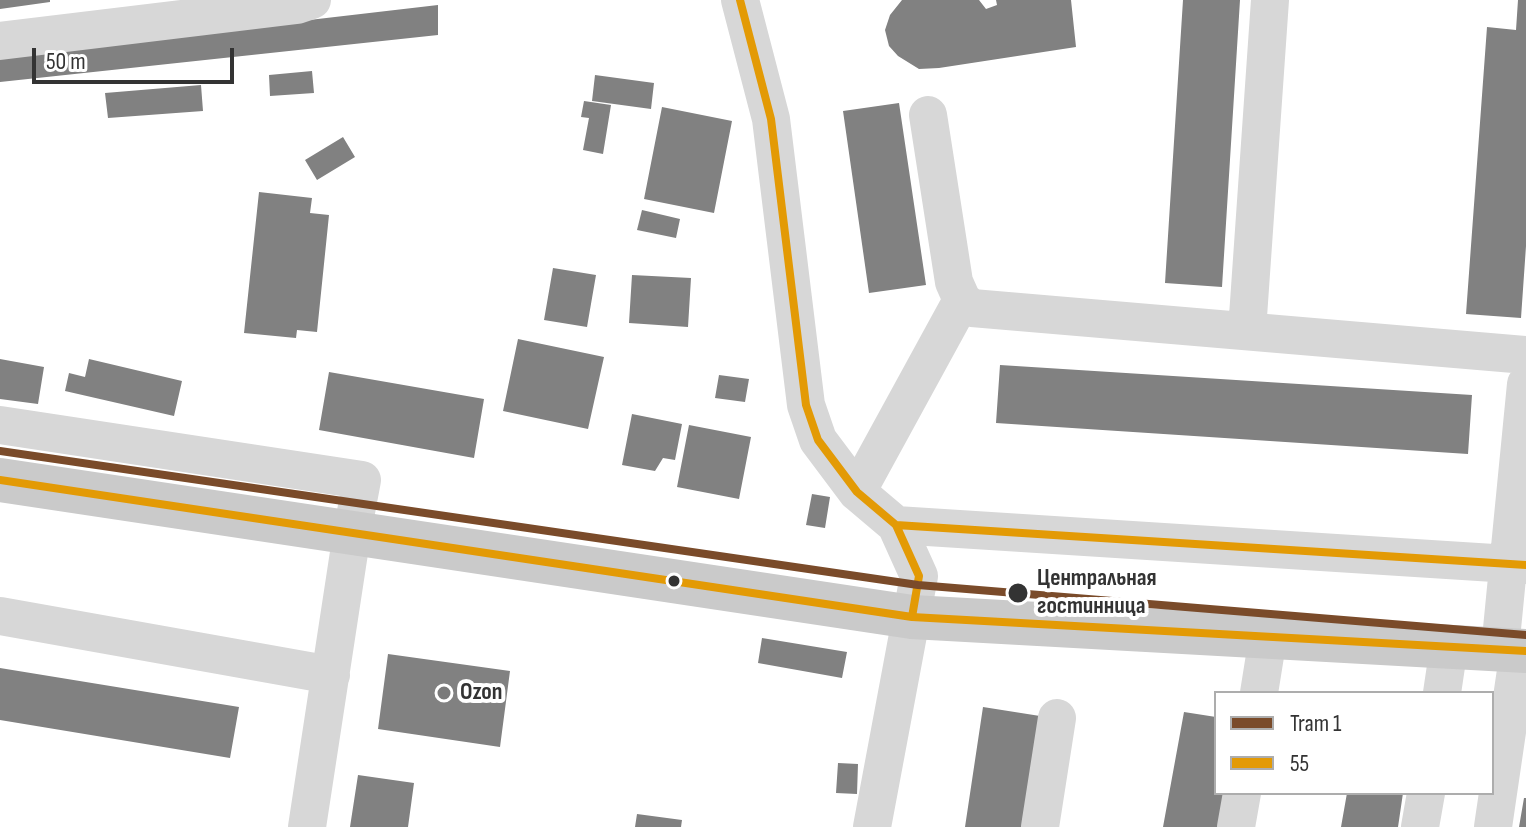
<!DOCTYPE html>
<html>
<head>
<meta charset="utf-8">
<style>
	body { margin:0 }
	#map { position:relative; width:1526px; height:827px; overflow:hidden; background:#fff; font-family:"Sofia Sans Condensed",sans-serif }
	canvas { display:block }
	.legend { position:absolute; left:1214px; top:691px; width:280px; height:104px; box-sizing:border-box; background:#fff; border:2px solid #adadad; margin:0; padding:10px 14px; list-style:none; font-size:24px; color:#333 }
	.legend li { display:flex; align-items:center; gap:16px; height:40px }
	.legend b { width:40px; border:2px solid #adadad }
	.scale { position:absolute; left:32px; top:48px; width:202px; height:36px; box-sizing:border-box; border:4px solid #333; border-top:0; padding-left:10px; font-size:24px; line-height:28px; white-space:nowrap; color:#333; -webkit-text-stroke:6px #fff; paint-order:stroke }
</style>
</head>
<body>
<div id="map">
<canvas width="1526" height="827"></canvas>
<ul class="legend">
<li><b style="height:10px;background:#7a4b2a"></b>Tram 1</li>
<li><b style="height:10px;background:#e39a05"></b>55</li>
</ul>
<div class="scale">50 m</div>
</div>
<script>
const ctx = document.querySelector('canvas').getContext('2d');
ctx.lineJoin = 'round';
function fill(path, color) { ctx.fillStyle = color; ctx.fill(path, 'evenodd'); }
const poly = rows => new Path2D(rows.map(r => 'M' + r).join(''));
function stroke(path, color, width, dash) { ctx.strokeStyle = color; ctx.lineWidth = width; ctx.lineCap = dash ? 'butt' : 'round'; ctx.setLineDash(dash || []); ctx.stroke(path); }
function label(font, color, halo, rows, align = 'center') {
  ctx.font = font + ' "Sofia Sans Condensed",sans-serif'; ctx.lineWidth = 8; ctx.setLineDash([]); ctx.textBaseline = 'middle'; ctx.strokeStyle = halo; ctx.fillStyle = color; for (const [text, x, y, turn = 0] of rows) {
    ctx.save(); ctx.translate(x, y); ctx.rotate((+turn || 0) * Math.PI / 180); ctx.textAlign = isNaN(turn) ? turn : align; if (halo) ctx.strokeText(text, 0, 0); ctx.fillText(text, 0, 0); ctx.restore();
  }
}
fill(poly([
	[0,0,50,0,50,2,0,9],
	[902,0,979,0,986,9,997,5,996,0,1071,0,1076,47,939,68,919,69,898,56,889,46,885,30,890,15],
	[1183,0,1240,0,1222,287,1165,283],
	[1518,0,1526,0,1526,246,1521,318,1466,314,1487,27,1516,30],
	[438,5,438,35,0,82,0,56],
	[312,71,314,93,270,96,269,75],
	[595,75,654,83,651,109,592,101],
	[201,85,203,111,108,118,105,93],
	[584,101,611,105,603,154,583,150,589,118,581,117],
	[899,103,926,285,869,293,843,111],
	[662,107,732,121,714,213,644,199],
	[343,137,355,157,317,180,305,160],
	[259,192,312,198,310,213,329,215,317,332,297,330,296,338,244,333],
	[642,210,680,219,676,238,637,230],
	[553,268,596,275,587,327,544,320],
	[632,275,691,278,688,327,629,323],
	[518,339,604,357,588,429,503,411],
	[0,359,44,367,38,404,0,399],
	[89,359,182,381,174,416,65,391,69,373,85,377],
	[1000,365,1472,395,1468,454,996,423],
	[329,372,484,399,474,458,319,430],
	[719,375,749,379,745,402,715,398],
	[632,414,682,424,675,460,663,458,655,471,622,465],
	[689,425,751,437,739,499,677,487],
	[812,494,830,497,825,528,806,525],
	[762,638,847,652,842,678,758,663],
	[388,654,510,671,500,747,378,729],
	[0,668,239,707,230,758,0,720],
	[983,707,1040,716,1023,827,965,827],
	[1184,712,1216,717,1216,793,1227,793,1221,827,1163,827],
	[838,763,858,764,857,794,836,793],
	[358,775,414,783,408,827,350,827],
	[1347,793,1403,793,1398,827,1341,827],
	[1524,798,1526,798,1526,827,1519,827],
	[637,814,682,820,681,827,635,827]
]), '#818181');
stroke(poly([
	[740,0,771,119,806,405,818,440,857,492,896,525,919,576,872,827],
	[0,41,297,5,312,0],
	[928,115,954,282,962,300,972,308,1526,355],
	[1247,331,1270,0],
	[0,425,362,480,352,533,307,827],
	[857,492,962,300],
	[896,525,1526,565],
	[0,616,331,675],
	[1500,649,1526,384],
	[1259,693,1268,637],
	[1442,693,1449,646],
	[1040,827,1057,718],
	[1236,827,1242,793],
	[1420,827,1426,793],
	[1493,827,1519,650]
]), '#d7d7d7', 38);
stroke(poly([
	[0,480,912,617,1526,651]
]), '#cacaca', 44);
stroke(poly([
	[740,0,771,119,806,405,818,440,857,492,896,525,919,576,912,617],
	[0,480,912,617,1526,651],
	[896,525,1526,565]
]), '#e39a05', 8);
stroke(poly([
	[0,451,918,585,1526,635]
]), '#7a4b2a', 8);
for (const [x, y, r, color] of [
	[674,581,7,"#333"],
	[1018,593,11,"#333"],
	[444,693,8,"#7a7a7a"]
]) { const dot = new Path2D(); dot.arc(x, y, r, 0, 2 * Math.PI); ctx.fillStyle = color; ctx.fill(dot); stroke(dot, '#fff', 3); }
label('bold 24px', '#333', '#fff', [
	["Центральная",1037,579],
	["гостинница",1037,607]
], 'left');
label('bold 24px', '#333', '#fff', [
	["Ozon",460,693]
], 'left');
</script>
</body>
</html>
